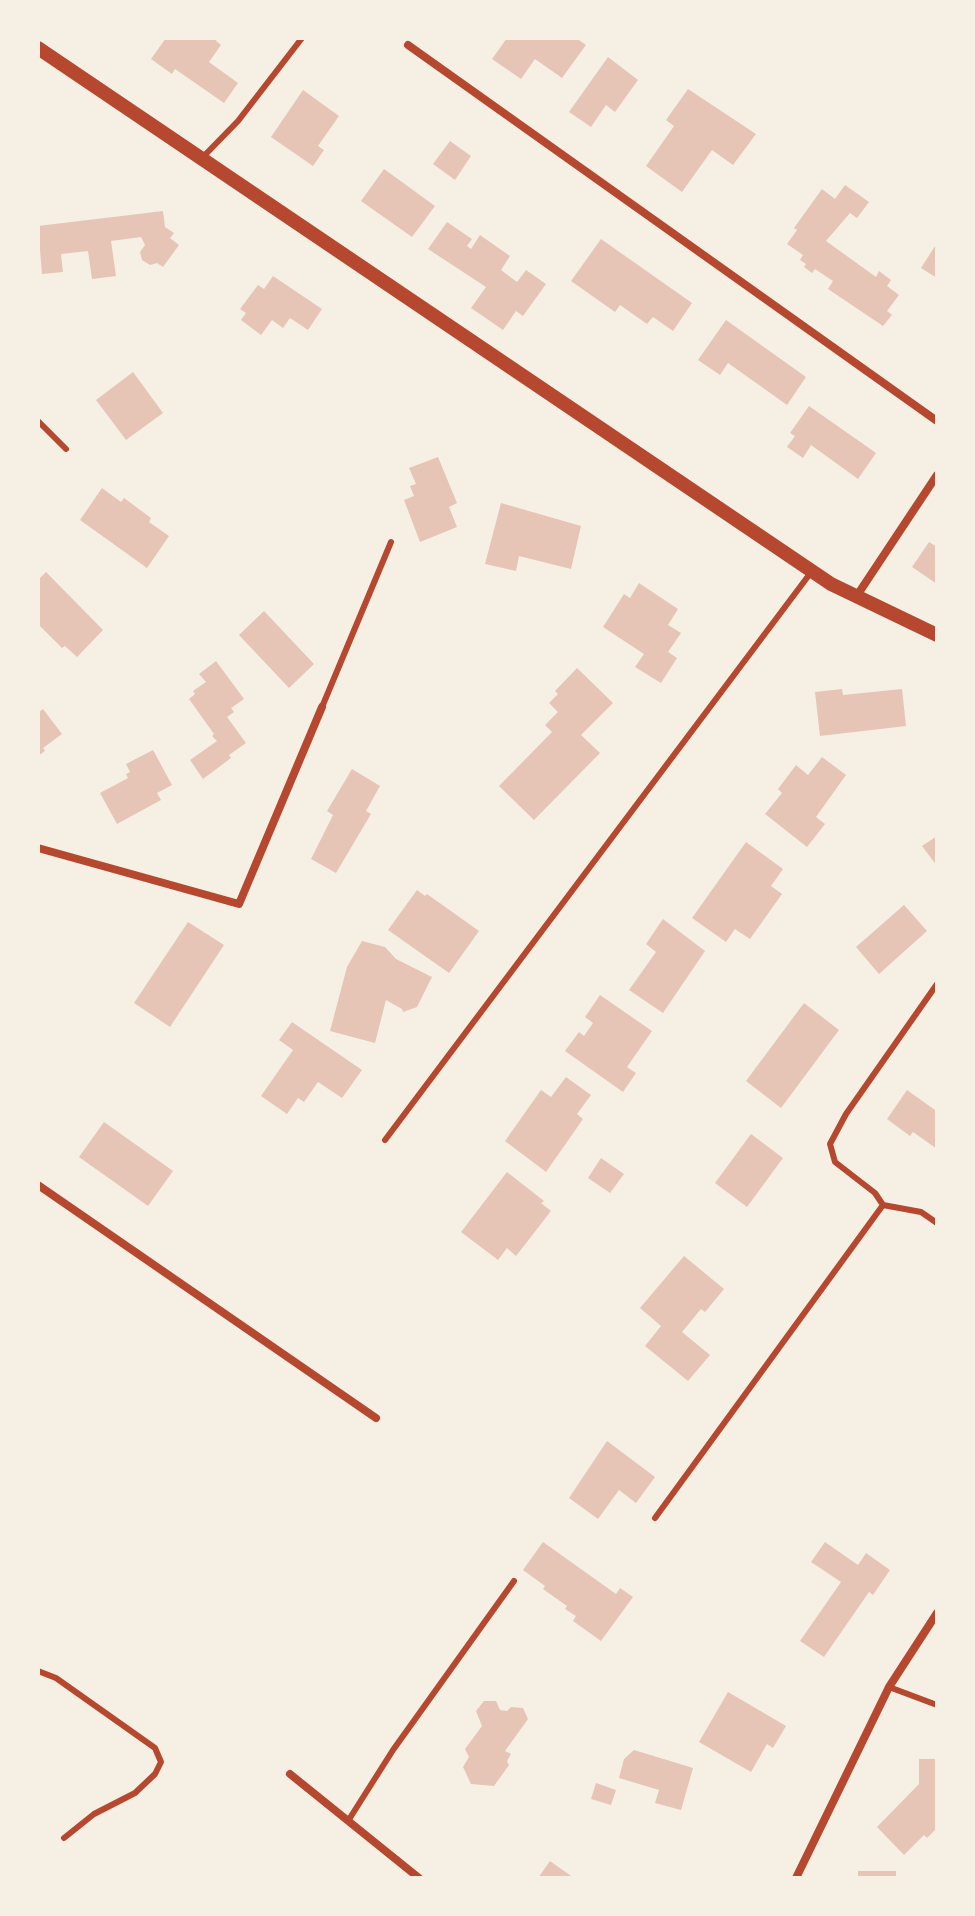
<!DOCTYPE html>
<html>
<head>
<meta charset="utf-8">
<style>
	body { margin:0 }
	#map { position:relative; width:975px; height:1916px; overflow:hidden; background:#f6efe4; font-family:"Archivo Narrow",sans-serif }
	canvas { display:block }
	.frame { position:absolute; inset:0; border:40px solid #f6efe4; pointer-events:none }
</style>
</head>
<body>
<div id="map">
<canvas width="975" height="1916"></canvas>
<div class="frame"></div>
</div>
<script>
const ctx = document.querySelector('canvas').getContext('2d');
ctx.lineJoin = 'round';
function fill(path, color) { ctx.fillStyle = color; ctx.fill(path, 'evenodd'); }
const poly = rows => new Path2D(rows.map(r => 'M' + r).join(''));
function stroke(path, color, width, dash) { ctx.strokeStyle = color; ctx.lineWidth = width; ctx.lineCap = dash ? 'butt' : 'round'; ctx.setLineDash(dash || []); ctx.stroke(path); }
fill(poly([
	[166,38,218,38,216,41,221,45,209,62,238,83,224,103,175,69,172,74,151,59],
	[507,38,576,38,586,45,562,78,535,59,521,79,492,59],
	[608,57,638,80,615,112,606,105,591,127,569,112],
	[688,89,756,134,733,165,712,150,682,192,646,166,674,126,666,120],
	[303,90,339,116,318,146,324,150,313,166,271,137],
	[450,141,471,156,455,180,433,164],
	[384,169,435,206,412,237,361,201],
	[845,185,869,202,857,218,850,213,826,241,876,277,879,271,891,280,887,286,899,295,887,311,892,315,883,326,828,289,833,281,815,269,812,273,804,267,806,264,800,260,803,255,787,244,797,230,794,228,822,189,835,199],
	[163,211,165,227,174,233,170,238,179,245,163,267,157,263,150,265,142,260,140,252,145,245,141,237,111,241,116,276,92,279,88,251,61,254,63,272,42,274,38,226],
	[447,222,472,239,467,246,471,249,480,235,510,256,501,270,517,282,526,270,546,284,523,316,516,311,503,330,471,308,486,287,428,249],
	[601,239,692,303,673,331,653,317,647,324,620,305,615,312,571,281],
	[937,243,937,278,921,268],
	[273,276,322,309,308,330,290,318,283,328,272,320,261,335,241,320,246,313,240,309,258,285,264,289],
	[726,320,806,377,787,405,728,363,720,375,698,360],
	[133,372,163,413,126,440,96,400],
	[809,406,876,453,858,479,811,445,803,458,787,447,795,436,790,433],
	[438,457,457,503,449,507,457,527,420,542,404,500,414,496,410,486,416,484,409,468],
	[102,488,121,502,124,498,151,518,149,522,169,536,147,568,80,520],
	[501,503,581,526,571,569,519,556,516,571,485,564],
	[929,542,937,547,937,584,912,567],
	[46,572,103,630,77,657,65,646,62,648,38,624,38,580],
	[639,583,678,609,668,625,681,633,668,652,677,658,661,683,635,667,644,654,603,627,624,594,630,598],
	[264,611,314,664,289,688,239,635],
	[216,661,244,699,231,708,234,712,227,717,246,743,229,755,231,758,203,779,190,760,217,741,212,736,214,734,189,699,195,694,193,691,206,682,199,674],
	[577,668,613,703,581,735,600,753,534,820,499,786,552,732,545,725,558,712,549,703,558,694,555,691],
	[842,689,843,695,902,689,906,726,820,736,815,692],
	[43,709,62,734,43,748,45,751,38,756,38,713],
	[153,750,172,785,157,793,161,800,117,824,100,793,128,778,126,774,130,772,126,764],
	[822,757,846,775,816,817,825,824,807,847,765,814,782,793,778,789,796,765,808,775],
	[352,769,380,786,366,811,371,814,336,873,311,859,333,815,327,811],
	[937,836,937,866,922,846],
	[746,842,783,869,771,886,782,894,750,939,735,929,726,942,692,918],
	[417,890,425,896,427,894,479,931,449,973,388,930],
	[904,905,927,931,879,974,856,947],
	[663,919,705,951,663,1013,629,990,656,952,646,944],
	[188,922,224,945,170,1027,134,1003],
	[362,941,385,947,396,959,432,977,417,1007,403,1012,402,1009,386,1000,375,1043,330,1031,347,967],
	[600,995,652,1031,627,1067,636,1073,623,1092,565,1051,579,1032,584,1036,593,1023,585,1017],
	[804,1003,839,1030,781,1108,746,1081],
	[292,1022,362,1070,342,1098,318,1082,304,1102,298,1098,287,1114,261,1096,293,1050,279,1040],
	[566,1077,591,1095,577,1114,583,1119,546,1172,505,1141,541,1090,551,1097],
	[907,1090,935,1110,937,1107,937,1149,913,1132,910,1136,887,1119],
	[104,1122,173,1171,148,1206,79,1157],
	[751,1134,783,1158,747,1207,715,1183],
	[601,1158,624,1174,610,1193,588,1178],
	[507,1172,544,1201,541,1203,551,1211,516,1256,507,1248,498,1260,461,1232],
	[684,1256,724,1289,705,1312,701,1309,682,1332,710,1355,688,1381,645,1346,661,1326,640,1308],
	[607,1441,655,1477,636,1503,619,1490,598,1519,569,1498],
	[543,1542,616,1594,620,1588,633,1597,601,1641,573,1621,576,1616,565,1609,567,1606,543,1589,545,1586,523,1570],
	[825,1542,858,1565,866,1553,890,1570,873,1595,869,1592,824,1657,800,1641,841,1582,811,1562],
	[728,1692,786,1726,773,1748,767,1744,751,1772,699,1742],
	[484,1701,496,1701,500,1710,507,1711,511,1707,523,1708,528,1719,505,1751,511,1754,507,1761,509,1765,494,1786,471,1784,463,1767,469,1757,465,1749,482,1726,476,1711],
	[634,1750,693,1768,681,1810,655,1803,659,1790,619,1778,624,1759],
	[919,1759,937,1759,937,1828,927,1838,924,1835,904,1855,877,1827,919,1784],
	[596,1783,616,1790,611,1805,591,1799],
	[550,1861,574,1878,538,1878],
	[858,1871,896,1871,896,1878,858,1878]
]), '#e6c5b7');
stroke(poly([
	[202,158,238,121,302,38],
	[38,421,66,449],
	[322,707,391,542],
	[385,1140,812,571],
	[883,1205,875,1193,835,1162,830,1144,846,1114,937,984],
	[655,1518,883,1205,921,1212,937,1223],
	[38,1671,56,1678,155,1748,161,1762,155,1774,135,1793,94,1814,64,1838],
	[889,1687,937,1705],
	[348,1821,393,1750,514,1581]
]), '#b5482f', 6);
stroke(poly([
	[408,45,937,421],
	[856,597,937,475],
	[38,848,239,904,322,707],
	[38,1185,376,1418],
	[290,1774,419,1878],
	[796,1878,889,1687,937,1613]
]), '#b5482f', 8);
stroke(poly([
	[38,48,831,584,937,635]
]), '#b5482f', 14);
</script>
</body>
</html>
